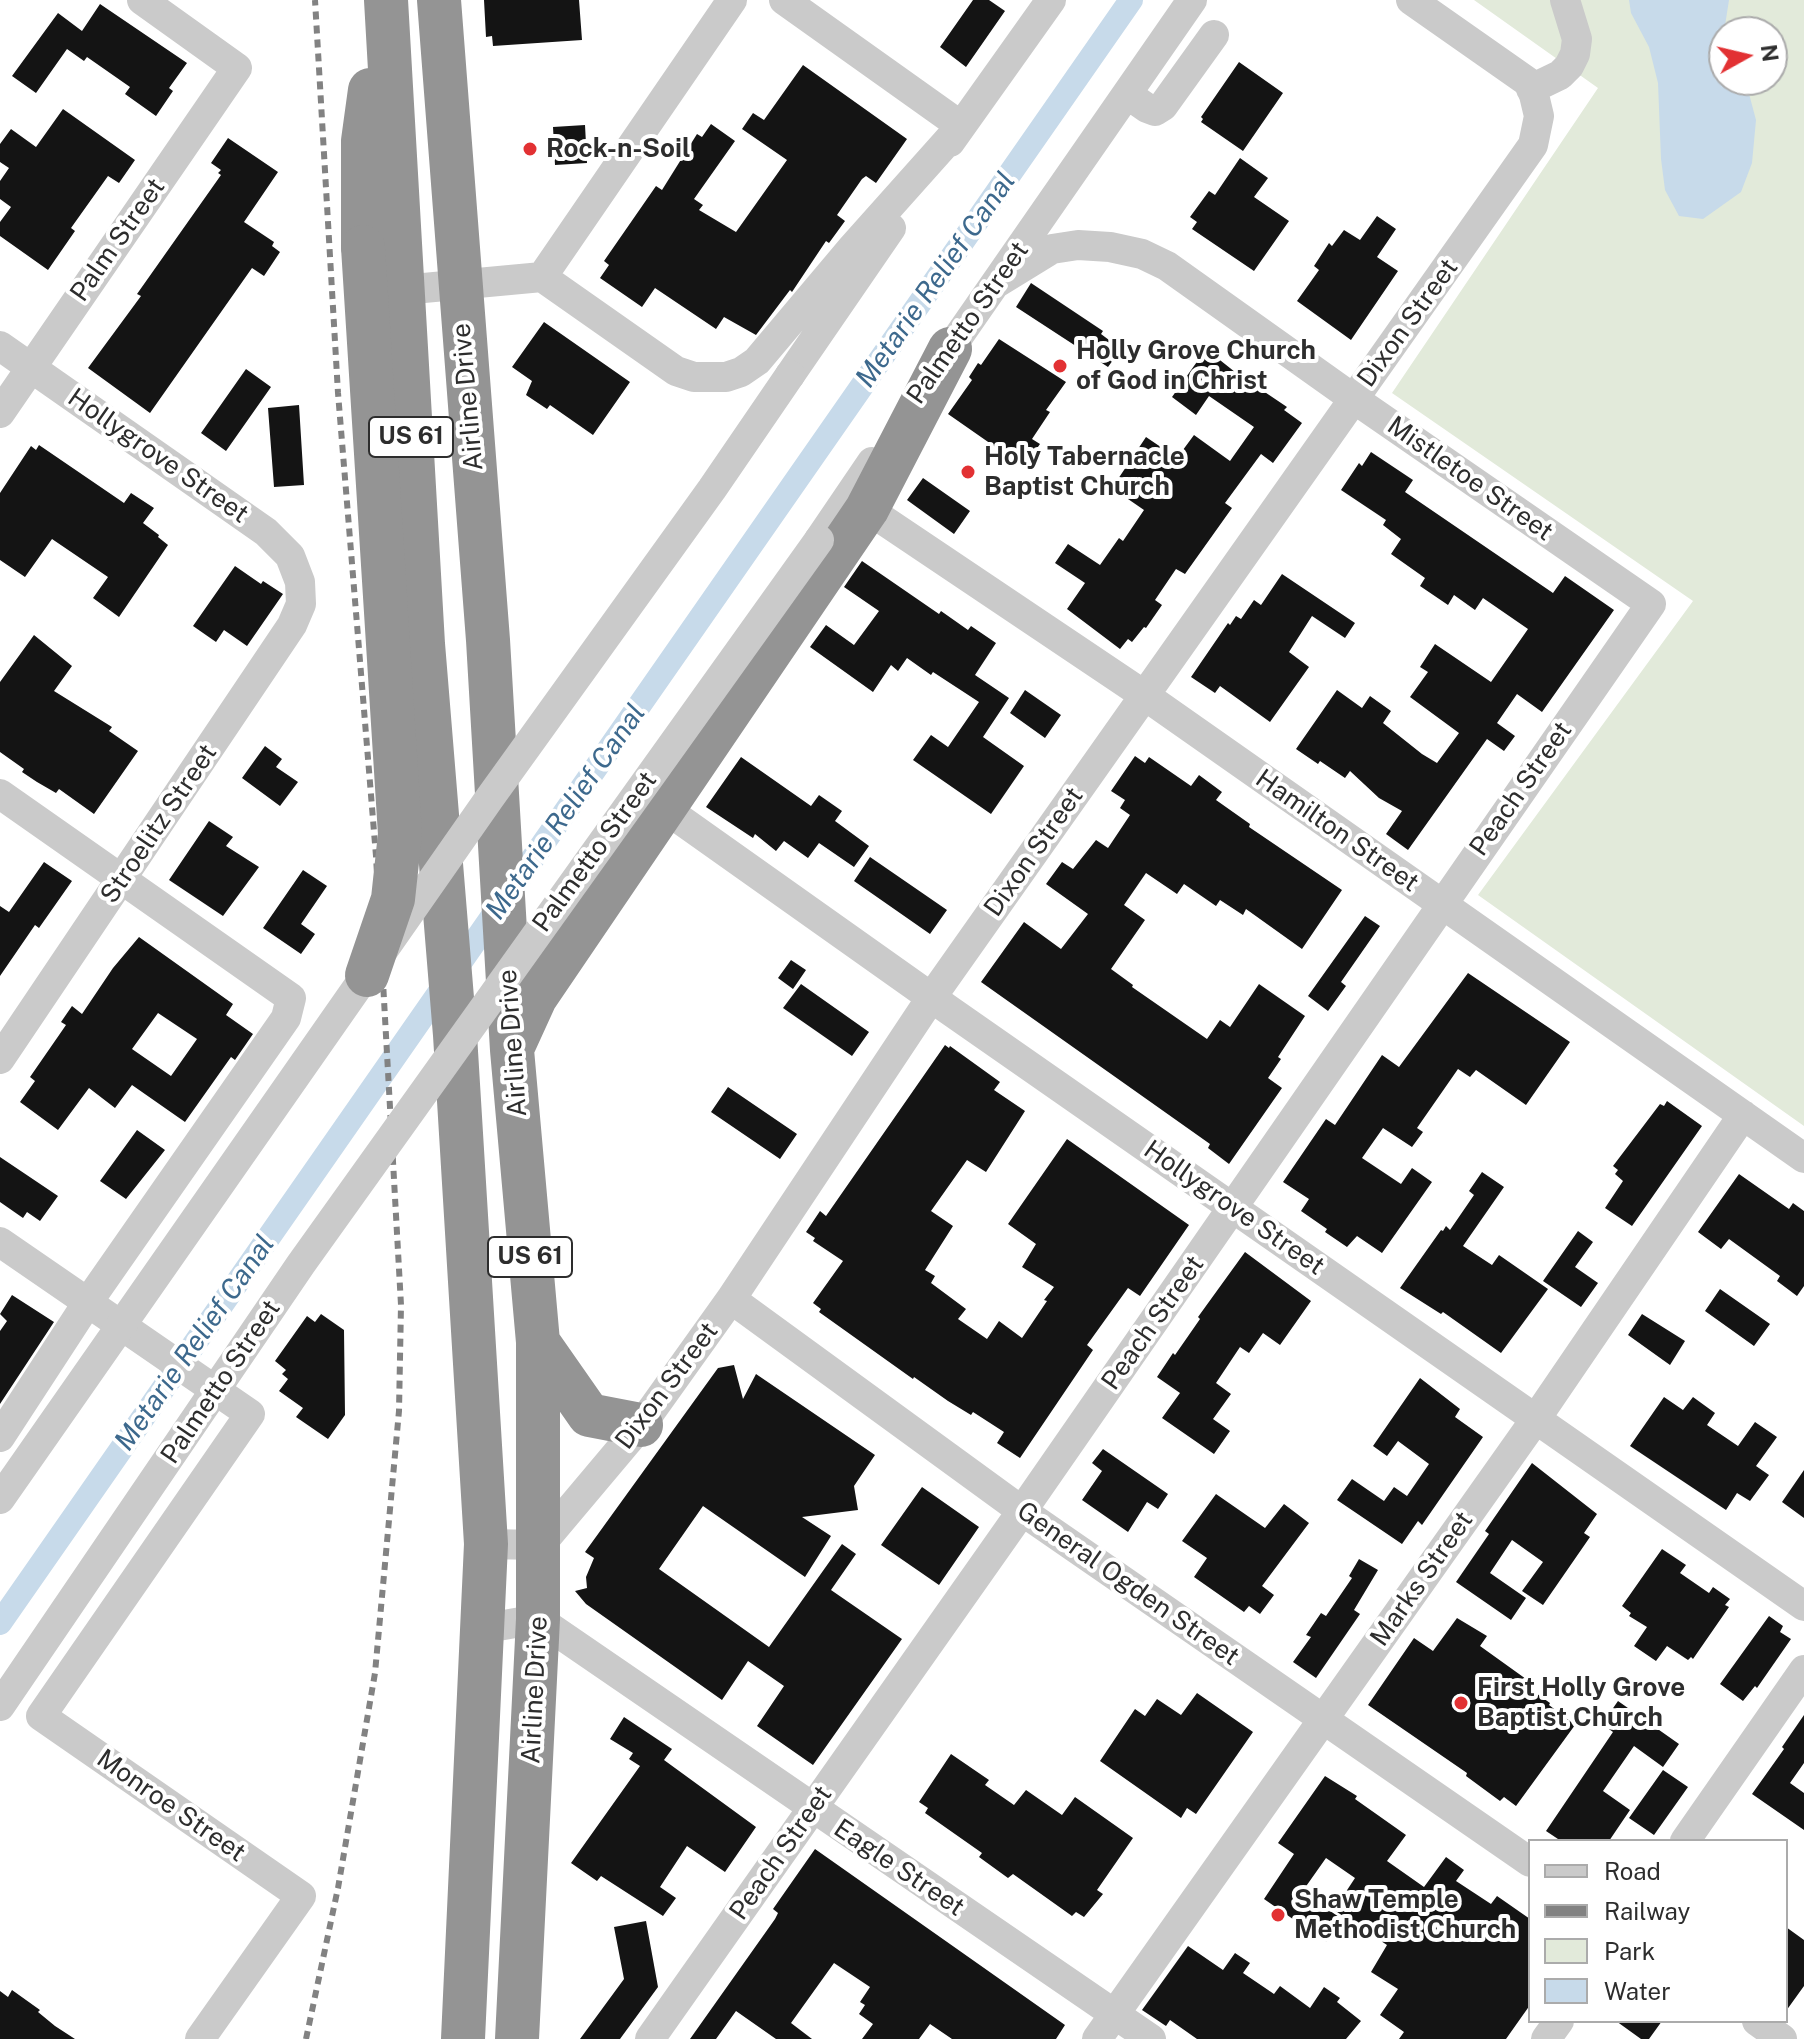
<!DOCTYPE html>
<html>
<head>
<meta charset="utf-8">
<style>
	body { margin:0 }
	#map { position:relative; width:1804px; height:2039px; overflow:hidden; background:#fff; font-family:"Public Sans",sans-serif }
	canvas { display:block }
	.legend { position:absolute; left:1528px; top:1839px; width:260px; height:184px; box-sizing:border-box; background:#fff; border:2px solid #ababab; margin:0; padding:10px 14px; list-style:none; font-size:24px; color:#2d2d2d }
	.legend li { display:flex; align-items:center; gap:16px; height:40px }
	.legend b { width:40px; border:2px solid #ababab }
	.north { position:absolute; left:1708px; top:16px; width:80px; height:80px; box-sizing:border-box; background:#fff; border:2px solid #ababab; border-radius:50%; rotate:82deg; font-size:22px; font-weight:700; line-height:32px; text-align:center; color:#2d2d2d }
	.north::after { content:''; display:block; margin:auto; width:28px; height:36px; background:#e23133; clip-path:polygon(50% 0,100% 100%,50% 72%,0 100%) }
</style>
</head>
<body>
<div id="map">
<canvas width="1804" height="2039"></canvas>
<ul class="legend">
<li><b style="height:10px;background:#cacaca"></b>Road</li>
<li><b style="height:10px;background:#828282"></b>Railway</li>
<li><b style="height:22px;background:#e2eada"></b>Park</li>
<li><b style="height:22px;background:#c7daea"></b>Water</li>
</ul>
<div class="north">N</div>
</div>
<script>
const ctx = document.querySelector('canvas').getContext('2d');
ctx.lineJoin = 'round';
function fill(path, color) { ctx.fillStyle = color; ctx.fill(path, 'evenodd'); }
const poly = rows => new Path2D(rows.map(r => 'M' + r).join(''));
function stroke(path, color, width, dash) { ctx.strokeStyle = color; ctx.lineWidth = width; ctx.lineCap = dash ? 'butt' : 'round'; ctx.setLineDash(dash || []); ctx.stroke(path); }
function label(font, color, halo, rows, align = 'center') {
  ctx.font = font + ' "Public Sans",sans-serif'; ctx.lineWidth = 8; ctx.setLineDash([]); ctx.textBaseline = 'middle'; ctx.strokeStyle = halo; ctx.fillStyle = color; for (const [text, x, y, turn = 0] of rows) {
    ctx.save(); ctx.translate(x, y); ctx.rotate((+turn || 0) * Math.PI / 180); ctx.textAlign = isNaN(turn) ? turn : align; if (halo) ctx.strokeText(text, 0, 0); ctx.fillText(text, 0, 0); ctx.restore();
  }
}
fill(poly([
	[1474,0,1804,0,1804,1126,1478,895,1693,601,1392,393,1598,88],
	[1724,32,1772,32,1772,80,1724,80]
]), '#e2eada');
fill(poly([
	[1629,0,1729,0,1724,32,1724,80,1743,80,1748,90,1756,120,1752,163,1741,192,1703,219,1679,216,1665,190,1661,159,1658,83,1649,47,1631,13]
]), '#c7daea');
stroke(poly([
	[0,1623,1131,0]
]), '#c7daea', 24);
fill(poly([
	[484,0,579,0,582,40,493,46,492,36,486,37],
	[973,0,989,0,1005,11,966,67,940,47],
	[100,4,187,63,169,88,173,91,156,116,125,94,130,87,87,57,84,61,67,49,36,93,12,76,58,13,82,31],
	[1239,62,1283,93,1243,151,1201,122,1203,119,1201,117],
	[803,65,907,139,876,183,866,176,862,179,837,215,845,221,829,243,826,241,792,292,790,290,756,335,724,317,716,329,655,288,642,307,600,278,609,265,604,261,656,186,662,190,697,134,702,137,711,124,735,141,694,199,703,205,699,210,736,232,787,160,742,129,753,113,764,120],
	[63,109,135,160,119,183,108,176,71,228,75,231,48,270,0,236,0,222,11,207,0,199,0,181,9,168,0,162,0,144,11,129,36,147],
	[585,125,587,163,555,165,553,127],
	[228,138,278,172,244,222,274,242,272,246,280,252,264,276,252,268,150,413,88,368,141,296,137,294,221,175,218,173,221,170,211,163],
	[1240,158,1268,178,1254,197,1289,221,1254,271,1192,229,1197,222,1190,217,1209,191,1215,195],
	[1377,216,1396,229,1377,257,1398,271,1351,340,1297,301,1319,270,1314,266,1329,243,1332,246,1344,230,1360,240],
	[1031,283,1103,331,1101,334,1121,349,1108,367,1016,307],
	[544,322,630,382,593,435,550,405,547,409,526,395,532,381,512,367],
	[999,339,1066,382,1046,410,1050,412,1032,439,1040,444,1024,467,948,414,972,380,969,377,978,363,981,365],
	[1206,349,1235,372,1287,407,1284,410,1302,423,1273,463,1261,454,1225,503,1232,508,1185,574,1176,569,1155,600,1162,605,1146,628,1144,627,1132,642,1128,639,1120,649,1067,609,1085,583,1055,563,1068,544,1100,565,1119,538,1123,541,1144,510,1112,488,1146,437,1177,458,1194,435,1230,461,1254,427,1209,396,1196,415,1172,397],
	[246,369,271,387,226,451,201,433],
	[299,405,304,485,274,487,268,408],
	[39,445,124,503,131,493,154,508,143,523,159,535,158,537,168,545,119,617,93,598,108,577,52,539,25,577,0,560,0,493,31,446,36,450],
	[1371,452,1413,480,1405,492,1553,593,1565,576,1614,610,1542,712,1517,694,1497,723,1515,736,1504,751,1487,739,1408,850,1386,834,1402,811,1379,798,1350,771,1345,778,1320,761,1318,764,1296,749,1337,690,1362,708,1370,696,1391,711,1383,723,1422,754,1437,763,1459,733,1410,697,1428,672,1420,667,1435,644,1491,682,1528,629,1483,598,1475,610,1454,595,1448,605,1420,586,1425,578,1391,554,1401,539,1383,525,1386,520,1341,490,1359,463,1362,466],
	[923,478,970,511,954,534,907,500],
	[862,561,939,614,941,611,968,630,971,626,996,643,975,675,1009,698,983,737,1024,766,991,814,913,760,931,735,948,747,979,702,933,672,931,675,907,658,898,671,891,665,873,692,810,647,826,625,854,645,879,611,844,587],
	[235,566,261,584,263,581,283,594,247,646,224,630,216,642,193,626],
	[1282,574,1355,623,1345,638,1312,616,1289,652,1309,667,1270,722,1220,686,1215,693,1191,677,1228,623,1230,625,1236,616,1241,619,1254,600,1261,605],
	[34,635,72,666,54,691,112,727,109,731,138,751,94,814,59,789,56,793,37,782,22,772,24,769,0,752,0,682],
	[1025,690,1061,715,1045,738,1010,713],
	[265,746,282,759,276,767,298,782,280,806,242,778],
	[1135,756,1145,763,1149,757,1191,786,1199,775,1222,792,1216,800,1250,824,1249,827,1342,890,1302,949,1246,909,1243,915,1220,900,1216,906,1184,884,1177,894,1146,873,1124,905,1145,920,1111,969,1133,985,1132,987,1207,1039,1220,1020,1230,1027,1259,984,1305,1016,1278,1057,1281,1059,1268,1078,1282,1088,1229,1164,1208,1148,1210,1144,981,982,1024,922,1061,949,1088,914,1046,884,1062,862,1073,869,1096,840,1108,848,1130,815,1120,808,1125,800,1111,791],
	[741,757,811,806,819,795,842,811,835,821,869,846,854,867,819,843,808,858,784,841,776,851,755,834,753,838,706,807],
	[209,821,233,837,226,846,259,867,223,916,169,880],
	[870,857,947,910,930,934,854,881],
	[44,862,72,881,39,928,35,925,0,976,0,906,9,912],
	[303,870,327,886,301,924,315,934,301,954,263,928],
	[1365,916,1380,926,1341,982,1346,986,1328,1011,1308,996],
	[139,937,233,1004,226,1015,253,1034,235,1060,231,1057,185,1122,132,1085,115,1108,89,1088,58,1130,20,1102,35,1081,30,1077,66,1025,61,1022,72,1006,82,1014,113,968],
	[158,1013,197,1039,171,1076,132,1049],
	[791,960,806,970,793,989,778,978],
	[1468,973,1570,1042,1526,1105,1476,1070,1470,1077,1458,1069,1417,1128,1423,1132,1412,1147,1383,1128,1362,1158,1401,1184,1412,1168,1432,1182,1382,1253,1357,1236,1347,1247,1325,1232,1327,1229,1301,1211,1309,1199,1283,1182,1326,1119,1335,1125,1382,1055,1399,1067],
	[801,984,869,1032,852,1056,783,1008],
	[945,1045,949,1048,950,1046,1000,1082,994,1090,1025,1111,986,1172,967,1160,931,1211,953,1226,925,1270,935,1276,931,1283,966,1309,958,1319,987,1339,999,1321,1022,1338,1047,1301,1044,1300,1054,1287,1022,1267,1036,1244,1008,1224,1067,1139,1189,1225,1140,1296,1128,1288,1087,1345,1093,1350,1020,1458,997,1443,1004,1432,973,1412,971,1415,948,1401,914,1377,913,1379,819,1312,821,1309,813,1303,843,1261,813,1241,815,1238,806,1232,820,1211,826,1216],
	[728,1087,797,1134,780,1159,711,1112],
	[1667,1101,1702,1126,1632,1226,1605,1208,1623,1181,1615,1174,1618,1170,1613,1166,1660,1104,1664,1106],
	[137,1130,165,1150,126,1199,100,1181],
	[0,1157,58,1196,40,1221,27,1212,23,1218,0,1202],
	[1482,1172,1504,1187,1463,1246,1492,1265,1499,1255,1548,1289,1501,1353,1443,1312,1441,1314,1400,1288,1441,1230,1443,1231,1446,1226,1450,1230,1474,1195,1469,1191],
	[1739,1174,1789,1209,1793,1203,1804,1211,1804,1286,1797,1296,1777,1281,1780,1276,1729,1239,1721,1249,1698,1232],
	[1578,1231,1593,1242,1575,1267,1598,1283,1581,1307,1543,1281],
	[1245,1252,1311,1301,1280,1345,1263,1333,1249,1353,1240,1347,1216,1383,1231,1394,1213,1419,1230,1431,1214,1454,1162,1418,1180,1393,1157,1377,1173,1353,1175,1355,1200,1319,1198,1317],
	[1720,1289,1770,1324,1754,1346,1705,1311],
	[12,1295,54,1322,0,1404,0,1331,7,1321,0,1314],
	[321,1314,344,1330,345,1415,328,1439,296,1417,303,1408,279,1391,288,1379,282,1374,286,1370,275,1361,307,1316,315,1322],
	[1642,1314,1685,1341,1670,1365,1628,1335],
	[734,1365,743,1399,756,1374,875,1455,854,1486,858,1510,802,1517,831,1536,805,1577,703,1506,659,1569,769,1647,842,1544,856,1554,831,1590,902,1639,813,1765,757,1726,784,1686,748,1661,722,1700,586,1604,575,1591,587,1588,586,1577,594,1558,585,1552,718,1368],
	[1420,1378,1460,1409,1455,1417,1483,1437,1422,1525,1418,1521,1402,1544,1337,1500,1352,1479,1384,1501,1394,1487,1407,1496,1429,1464,1398,1441,1387,1456,1373,1446],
	[1664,1397,1683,1410,1693,1397,1715,1413,1707,1425,1738,1446,1755,1422,1777,1437,1756,1466,1769,1475,1750,1501,1737,1493,1726,1510,1630,1446],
	[1103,1449,1168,1494,1158,1509,1147,1502,1128,1532,1082,1500,1102,1471,1092,1463],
	[1532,1463,1597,1514,1584,1533,1590,1537,1543,1605,1522,1591,1543,1562,1512,1540,1490,1573,1526,1598,1511,1620,1456,1582,1489,1534,1485,1531],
	[1804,1470,1804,1518,1782,1502],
	[922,1487,979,1527,939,1585,881,1545],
	[1216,1494,1265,1528,1284,1504,1309,1523,1262,1586,1274,1595,1260,1614,1249,1606,1244,1612,1194,1577,1207,1558,1182,1541],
	[1662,1549,1686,1565,1680,1573,1709,1593,1713,1587,1730,1599,1725,1605,1729,1607,1693,1659,1691,1657,1688,1660,1667,1646,1656,1661,1634,1646,1647,1627,1629,1616,1631,1613,1622,1606],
	[1359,1559,1378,1570,1354,1610,1360,1614,1316,1678,1293,1662,1311,1637,1306,1635,1321,1613,1326,1616,1352,1578,1349,1576],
	[1769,1616,1783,1626,1780,1632,1791,1639,1757,1688,1755,1686,1743,1701,1720,1684],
	[1457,1618,1487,1636,1480,1646,1526,1679,1523,1684,1550,1703,1549,1705,1575,1725,1516,1806,1504,1797,1500,1801,1466,1776,1467,1773,1368,1705,1414,1638,1433,1651],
	[1197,1693,1253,1732,1196,1814,1187,1808,1181,1818,1100,1761,1135,1709,1145,1716,1157,1699,1181,1715],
	[1618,1701,1679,1744,1663,1767,1634,1746,1603,1791,1630,1810,1609,1841,1561,1841,1546,1831,1613,1732,1602,1724],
	[1804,1715,1804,1763,1790,1783,1804,1793,1804,1830,1752,1794,1784,1749,1782,1747],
	[624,1717,672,1749,664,1760,756,1827,725,1872,687,1846,660,1887,676,1898,663,1916,601,1876,597,1881,571,1863,640,1766,629,1759,633,1753,610,1739],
	[951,1754,989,1780,985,1785,1014,1805,1026,1790,1062,1815,1075,1797,1133,1838,1097,1890,1103,1894,1084,1917,1076,1912,1072,1916,1013,1874,1008,1878,979,1857,982,1853,925,1813,928,1808,919,1802],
	[1663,1770,1688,1787,1654,1835,1629,1818],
	[1325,1776,1357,1796,1355,1799,1406,1835,1387,1861,1424,1887,1446,1857,1464,1870,1456,1881,1491,1904,1497,1896,1530,1919,1530,2005,1506,2039,1399,2039,1404,2032,1380,2015,1398,1989,1371,1972,1387,1945,1334,1910,1355,1878,1326,1858,1302,1892,1342,1919,1326,1942,1264,1899,1294,1854,1278,1843],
	[815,1849,1065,2025,1056,2039,952,2039,930,2024,919,2039,862,2039,873,2024,859,2014,865,2005,860,2002,870,1987,834,1963,791,2023,812,2039,776,2039,736,2011,716,2039,690,2039,775,1919,778,1913,773,1909],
	[646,1921,658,1987,620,2039,580,2039,624,1979,614,1927],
	[1786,1927,1804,1940,1804,1986,1786,2011],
	[1188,1946,1223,1970,1235,1953,1250,1963,1243,1973,1274,1994,1280,1986,1310,2008,1324,1987,1340,1998,1337,2002,1361,2021,1346,2039,1197,2039,1170,2020,1166,2026,1142,2010],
	[12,1990,40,2010,38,2012,55,2026,75,2039,0,2039,0,1991,8,1997],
	[1616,2021,1662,2021,1649,2039,1641,2039]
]), '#141414');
stroke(poly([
	[784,0,961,126],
	[1531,89,1560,75,1569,66,1575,54,1577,39,1565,0],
	[1127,94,1147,108,1155,111,1163,106,1214,35],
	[950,142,1051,0],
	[542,277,732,0],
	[402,290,542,277,676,371,694,377,726,377,741,372,757,361,853,247,961,126],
	[0,346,266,532,290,556,300,582,301,604,292,625,0,1059],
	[940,363,1192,0],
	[790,375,891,228],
	[0,413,237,68,142,0],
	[867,509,1144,695,1804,1158],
	[819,540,872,462],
	[0,794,291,998,286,1018,88,1302,0,1437],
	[664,808,949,1010,1804,1606],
	[0,1242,250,1414,41,1716,301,1896,200,2039],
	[731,1299,1022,1511,1530,1862],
	[486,1544,540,1545,641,1425,731,1299,931,998,1533,145,1539,116,1534,95,1528,82,1411,0],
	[481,1629,538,1619,1151,2039],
	[1685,1841,1804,1670],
	[1757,2021,1782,2039],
	[650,2039,1022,1511,1651,604,1354,399,1167,266,1142,254,1110,247,1078,245,1052,249,995,284],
	[1097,2039,1535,1420,1743,1115],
	[1546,2039,1559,2021]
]), '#cacaca', 30);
stroke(poly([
	[386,0,423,644,455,1035,486,1544,463,2039],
	[439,0,488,640,512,1050,538,1342,538,1619,517,2039],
	[363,247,363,141,370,90],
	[514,1044,535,998,867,509,950,349],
	[538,1342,589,1415,641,1425]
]), '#949494', 44);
stroke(poly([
	[306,2039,338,1888,375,1673,399,1411,401,1305,376,856,338,393,315,0]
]), '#828282', 6, [8, 6]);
stroke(poly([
	[0,1499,489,799,712,489,790,375],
	[0,1706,301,1264,819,540]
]), '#cacaca', 30);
stroke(poly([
	[363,247,400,834,393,899,367,975]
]), '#949494', 44);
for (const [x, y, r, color] of [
	[530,149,8,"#e23133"],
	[1060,366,8,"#e23133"],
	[968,472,8,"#e23133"],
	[1461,1703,8,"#e23133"],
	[1278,1915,8,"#e23133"]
]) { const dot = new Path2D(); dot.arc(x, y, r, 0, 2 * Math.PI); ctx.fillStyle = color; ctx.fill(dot); stroke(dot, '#fff', 3); }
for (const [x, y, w] of [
	[411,437,84],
	[530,1257,84]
]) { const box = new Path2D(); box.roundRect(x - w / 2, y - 20, w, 40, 6); ctx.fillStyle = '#fff'; ctx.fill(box); stroke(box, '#2d2d2d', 2); }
label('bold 24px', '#2d2d2d', null, [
	["US 61",411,437],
	["US 61",530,1257]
]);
label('bold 26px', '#2d2d2d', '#fff', [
	["Rock-n-Soil",546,149],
	["Holly Grove Church",1076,351],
	["of God in Christ",1076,381],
	["Holy Tabernacle",984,457],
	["Baptist Church",984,487],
	["First Holly Grove",1477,1688],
	["Baptist Church",1477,1718],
	["Shaw Temple",1294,1900],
	["Methodist Church",1294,1930]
], 'left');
label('26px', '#2d2d2d', '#fff', [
	["Palm Street",118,240,-55],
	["Palmetto Street",968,323,-55],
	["Dixon Street",1408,323,-54],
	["Airline Drive",468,397,-95],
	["Hollygrove Street",158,456,35],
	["Mistletoe Street",1470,479,35],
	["Peach Street",1521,789,-55],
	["Stroelitz Street",159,824,-56],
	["Hamilton Street",1337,831,35],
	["Palmetto Street",595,852,-54],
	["Dixon Street",1034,852,-55],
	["Airline Drive",513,1043,-94],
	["Hollygrove Street",1234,1208,35],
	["Peach Street",1153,1323,-55],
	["Palmetto Street",221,1382,-56],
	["Dixon Street",667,1386,-53],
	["Marks Street",1422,1579,-55],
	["General Ogden Street",1128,1584,35],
	["Airline Drive",535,1690,-87],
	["Monroe Street",171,1806,35],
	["Peach Street",781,1853,-55],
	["Eagle Street",899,1868,34]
]);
label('italic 28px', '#3d698d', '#fff', [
	["Metarie Relief Canal",936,280,-55],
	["Metarie Relief Canal",566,812,-55],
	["Metarie Relief Canal",195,1343,-55]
]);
</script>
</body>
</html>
